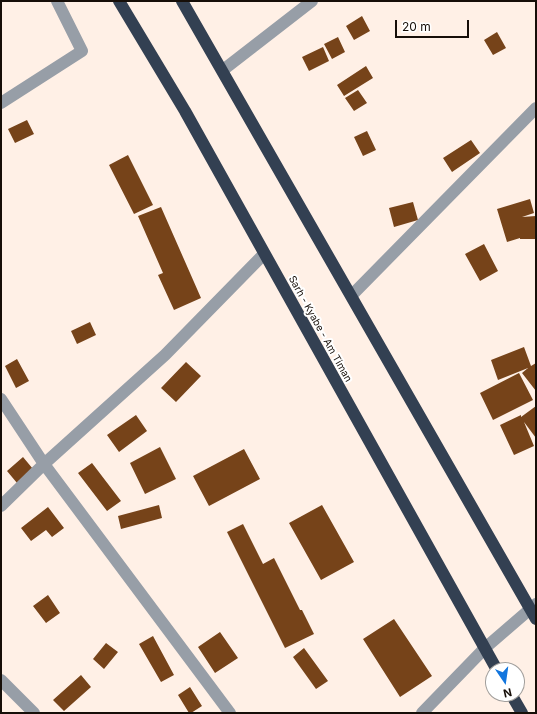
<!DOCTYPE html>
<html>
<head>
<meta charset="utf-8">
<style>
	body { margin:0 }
	#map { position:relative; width:537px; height:714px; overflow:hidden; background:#fff0e6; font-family:Inter,sans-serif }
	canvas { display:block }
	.frame { position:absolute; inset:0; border:2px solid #160e08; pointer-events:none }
	.north { position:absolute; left:485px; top:662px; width:40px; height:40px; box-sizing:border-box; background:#fff; border:1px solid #a29f9c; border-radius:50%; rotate:167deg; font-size:11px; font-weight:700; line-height:16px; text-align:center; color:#160e08 }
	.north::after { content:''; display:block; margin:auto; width:14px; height:18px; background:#1376de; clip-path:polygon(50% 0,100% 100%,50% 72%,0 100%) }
	.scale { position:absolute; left:395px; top:20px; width:74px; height:18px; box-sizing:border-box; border:2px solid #160e08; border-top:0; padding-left:5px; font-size:12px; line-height:14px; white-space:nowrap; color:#160e08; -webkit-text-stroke:3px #fff; paint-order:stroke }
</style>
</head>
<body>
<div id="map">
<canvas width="537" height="714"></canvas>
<div class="frame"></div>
<div class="north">N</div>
<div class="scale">20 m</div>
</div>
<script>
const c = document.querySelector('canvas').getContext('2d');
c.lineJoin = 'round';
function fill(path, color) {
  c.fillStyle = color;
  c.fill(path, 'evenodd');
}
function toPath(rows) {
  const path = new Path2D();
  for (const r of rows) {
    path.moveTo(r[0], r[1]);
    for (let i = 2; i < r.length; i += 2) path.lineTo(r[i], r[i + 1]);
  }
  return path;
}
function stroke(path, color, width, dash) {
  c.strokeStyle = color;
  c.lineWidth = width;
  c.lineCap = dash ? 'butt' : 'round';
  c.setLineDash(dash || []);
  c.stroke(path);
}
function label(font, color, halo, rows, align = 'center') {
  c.font = font + ' Inter,sans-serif';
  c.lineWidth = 4;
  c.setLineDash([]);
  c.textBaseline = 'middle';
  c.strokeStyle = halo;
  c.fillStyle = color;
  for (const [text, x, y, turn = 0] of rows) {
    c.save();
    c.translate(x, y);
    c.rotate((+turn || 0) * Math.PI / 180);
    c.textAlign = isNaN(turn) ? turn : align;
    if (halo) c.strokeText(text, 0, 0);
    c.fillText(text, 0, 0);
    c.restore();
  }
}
fill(toPath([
	[362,16,370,31,354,40,346,26],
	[497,32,506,48,493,55,484,40],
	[338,37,345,52,332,59,324,44],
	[323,47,329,61,309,71,302,57],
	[366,66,373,78,344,96,337,85],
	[358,90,367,103,354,111,345,98],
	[27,120,34,134,15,143,8,129],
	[367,131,376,150,363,156,354,137],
	[471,140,480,153,452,172,443,158],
	[128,155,153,205,134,214,109,165],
	[530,199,534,213,522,217,536,216,536,239,520,239,520,238,507,242,497,209],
	[413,202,418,220,394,227,389,208],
	[161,207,201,298,174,310,158,275,163,273,138,216],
	[484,244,498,271,480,281,465,254],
	[90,322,96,335,77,344,71,331],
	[524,347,531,366,536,363,536,391,522,373,528,368,498,380,491,360],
	[17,359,29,381,16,388,5,366],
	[186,362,201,376,176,402,161,388],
	[519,373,533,400,493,420,480,393],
	[536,406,536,438,524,422,534,446,514,455,500,425,521,415,521,417],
	[136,415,147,431,119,452,107,435],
	[160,447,176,479,145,494,130,463],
	[244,449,260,479,209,506,193,476],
	[23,457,33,469,17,483,7,471],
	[92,463,121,501,107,511,78,473],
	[159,505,162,518,121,529,118,516],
	[322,505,354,562,321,580,289,523],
	[48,507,64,528,52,537,46,530,31,541,21,528],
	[243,524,263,564,274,558,300,610,302,610,314,634,285,648,227,532],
	[48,595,60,613,46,623,33,606],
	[394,619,432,676,400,697,363,639],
	[220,632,238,658,215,673,198,647],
	[153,636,174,675,161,682,139,644],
	[106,643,118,652,104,669,93,659],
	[304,648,328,681,316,689,293,657],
	[81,675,91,687,64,711,53,700],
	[190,687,202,706,191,713,189,713,178,695]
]), '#764319');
stroke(toPath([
	[223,70,312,1],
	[1,103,82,51,57,1],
	[352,295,536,108],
	[1,399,44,464,230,713],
	[1,506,44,464,165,355,264,254],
	[1,680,34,713],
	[422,713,485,648,536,604]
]), '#979ea7', 12);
stroke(toPath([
	[119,1,185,111,497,670],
	[182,1,536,619],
	[511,694,522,713]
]), '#334052', 12);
label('10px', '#160e08', '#fff', [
	["Sarh - Kyabe - Am Timan",320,329,61]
]);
</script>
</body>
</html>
